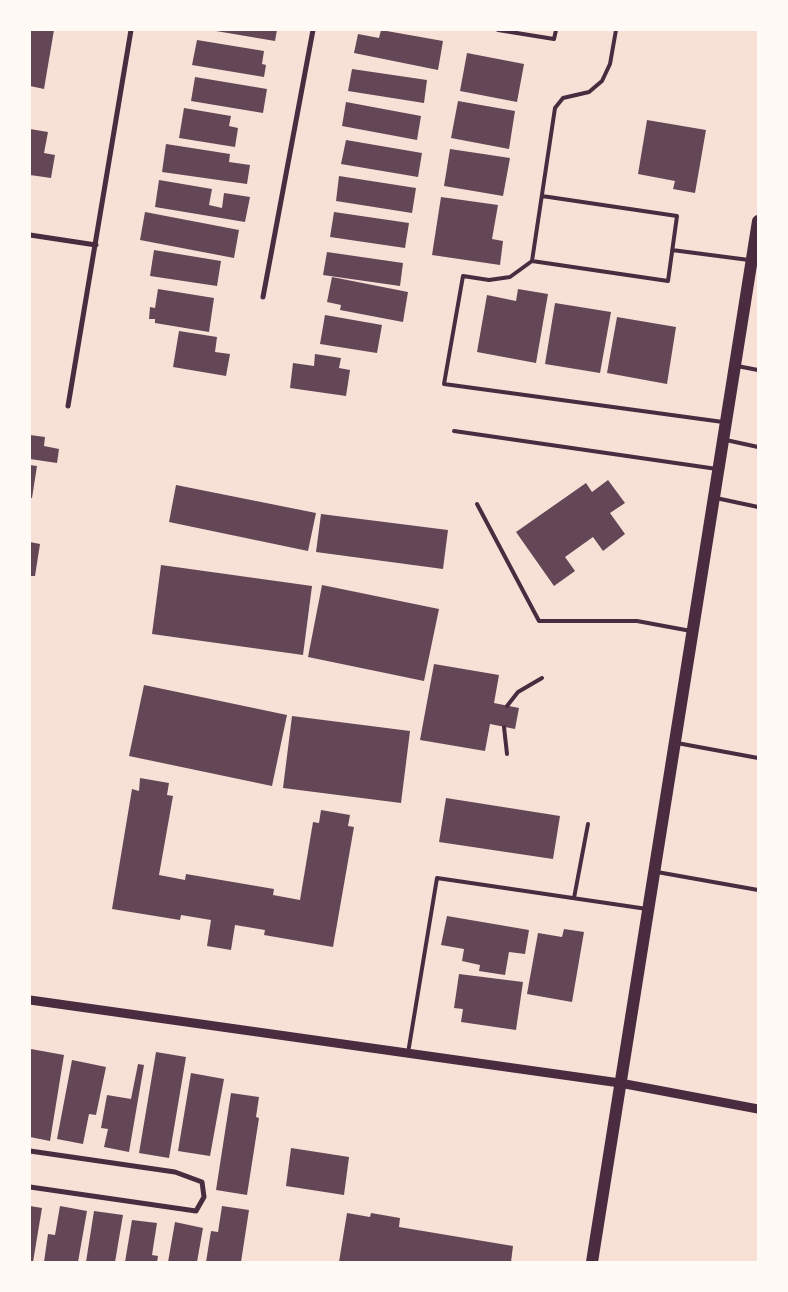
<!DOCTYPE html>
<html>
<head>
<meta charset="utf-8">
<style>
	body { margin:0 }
	#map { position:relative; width:788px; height:1292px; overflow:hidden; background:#f7e1d7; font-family:"Fira Sans",sans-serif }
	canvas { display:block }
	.frame { position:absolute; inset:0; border:31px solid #fffaf5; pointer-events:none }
</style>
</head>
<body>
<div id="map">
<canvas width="788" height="1292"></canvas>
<div class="frame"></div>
</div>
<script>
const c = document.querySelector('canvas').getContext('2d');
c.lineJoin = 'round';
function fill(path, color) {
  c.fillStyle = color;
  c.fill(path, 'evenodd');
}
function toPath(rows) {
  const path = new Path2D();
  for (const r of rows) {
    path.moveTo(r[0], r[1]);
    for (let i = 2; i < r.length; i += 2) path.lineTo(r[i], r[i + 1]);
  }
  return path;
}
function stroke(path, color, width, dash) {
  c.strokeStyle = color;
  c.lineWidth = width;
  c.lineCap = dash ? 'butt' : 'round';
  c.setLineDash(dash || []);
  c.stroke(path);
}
fill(toPath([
	[30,30,54,30,44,89,30,86],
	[210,30,277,30,275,41],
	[381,30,443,41,438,70,354,53,358,34,379,38],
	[197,40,264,51,262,64,266,65,264,77,192,65],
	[467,53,524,64,517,102,460,91],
	[352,69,427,80,424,103,348,91],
	[195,77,267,89,263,113,191,101],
	[458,101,515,111,509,149,451,138],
	[346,102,421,116,417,140,342,126],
	[184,108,231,116,229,126,238,128,235,147,179,138],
	[647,120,706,130,695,193,673,189,675,181,638,174],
	[30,129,48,132,44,153,55,155,51,178,30,175],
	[346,140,422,153,418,177,341,164],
	[166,144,230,154,229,162,250,165,247,184,162,172],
	[450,149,510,158,503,196,444,186],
	[339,176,416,188,412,213,336,201],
	[159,180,212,189,209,205,222,208,224,193,250,197,245,222,155,207],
	[441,197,498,205,492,239,503,241,500,265,432,255],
	[145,212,239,230,234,258,140,240],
	[334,212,409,223,405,248,330,237],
	[154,250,221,261,217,286,150,276],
	[327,252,403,263,400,286,323,275],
	[332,277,408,292,403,322,340,310,341,305,327,302],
	[158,289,214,298,209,332,155,323,155,319,149,319,150,307,155,308],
	[518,289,548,294,536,363,477,352,487,295,516,301],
	[555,303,611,312,600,373,545,364],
	[325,315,382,325,377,353,320,344],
	[617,317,676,327,667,384,607,373],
	[179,331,217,337,215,352,230,354,226,376,173,367],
	[315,354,341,358,339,368,350,370,346,396,290,388,293,363,314,366],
	[30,435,45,437,44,446,59,449,57,463,30,459],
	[30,465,37,466,32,498,30,498],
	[608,480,625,503,610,513,625,534,603,551,593,537,565,557,575,571,554,586,516,532,586,483,592,492],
	[176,485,316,513,308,551,169,522],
	[321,514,448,530,443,569,316,552],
	[30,542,40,544,35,576,30,576],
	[161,565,312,586,303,655,152,634],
	[322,585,439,609,424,681,308,657],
	[434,664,499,675,494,703,519,708,515,729,490,724,485,751,420,740],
	[144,685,287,715,272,786,129,756],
	[292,716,410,731,401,803,283,788],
	[140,778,169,783,167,795,173,796,159,875,185,880,186,874,274,889,273,895,300,900,313,822,319,823,321,810,350,815,348,826,354,827,333,947,264,935,265,930,235,925,231,950,207,946,211,920,181,915,180,920,112,909,132,789,139,791],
	[446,798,560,816,553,859,439,842],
	[447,916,529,930,525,954,509,952,505,975,479,971,480,965,462,961,464,949,441,945],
	[564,929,584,932,572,1002,527,994,538,933,562,937],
	[459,974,523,982,516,1030,461,1022,463,1009,454,1008],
	[31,1049,64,1055,50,1141,30,1137],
	[156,1052,186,1057,169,1158,139,1153],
	[72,1060,106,1067,96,1115,89,1114,83,1144,57,1139],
	[138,1064,144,1065,129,1152,104,1147,108,1129,101,1128,107,1095,131,1099],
	[191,1073,224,1079,210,1156,178,1151],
	[231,1093,259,1097,256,1117,259,1118,247,1195,216,1190],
	[291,1148,349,1157,344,1195,286,1186],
	[30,1206,42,1208,33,1262,30,1262],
	[60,1206,87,1211,78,1262,44,1262,48,1234,55,1235],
	[222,1206,249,1210,241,1262,206,1262,211,1231,218,1232],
	[94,1211,123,1215,115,1262,86,1262],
	[347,1213,370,1217,371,1213,400,1218,399,1227,513,1246,511,1262,339,1262],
	[132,1220,157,1223,152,1255,158,1256,157,1262,125,1262],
	[175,1222,203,1228,197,1262,168,1262]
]), '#644757');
stroke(toPath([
	[498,30,554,39,556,30],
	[542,196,677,216,668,281,532,261,555,108,563,98,589,92,602,81,610,64,616,30],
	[672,250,749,260],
	[532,261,510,277,489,280,463,276,444,384,723,422],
	[737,366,758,370],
	[454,431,717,469],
	[726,440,758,447],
	[716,498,758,507],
	[477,504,539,621,637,621,691,631],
	[507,706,518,692,542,678],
	[504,727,507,754],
	[677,743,758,758],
	[657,872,758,890],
	[574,898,588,824],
	[408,1053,437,878,647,909]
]), '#4a2c40', 4);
stroke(toPath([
	[30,235,96,245],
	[263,297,313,30],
	[68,406,131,30],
	[30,1151,175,1172,202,1182,204,1197,196,1211,30,1187]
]), '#4a2c40', 5);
stroke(toPath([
	[30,1000,620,1083,758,1109]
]), '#4a2c40', 9);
stroke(toPath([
	[592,1262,758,221]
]), '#4a2c40', 12);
</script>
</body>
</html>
